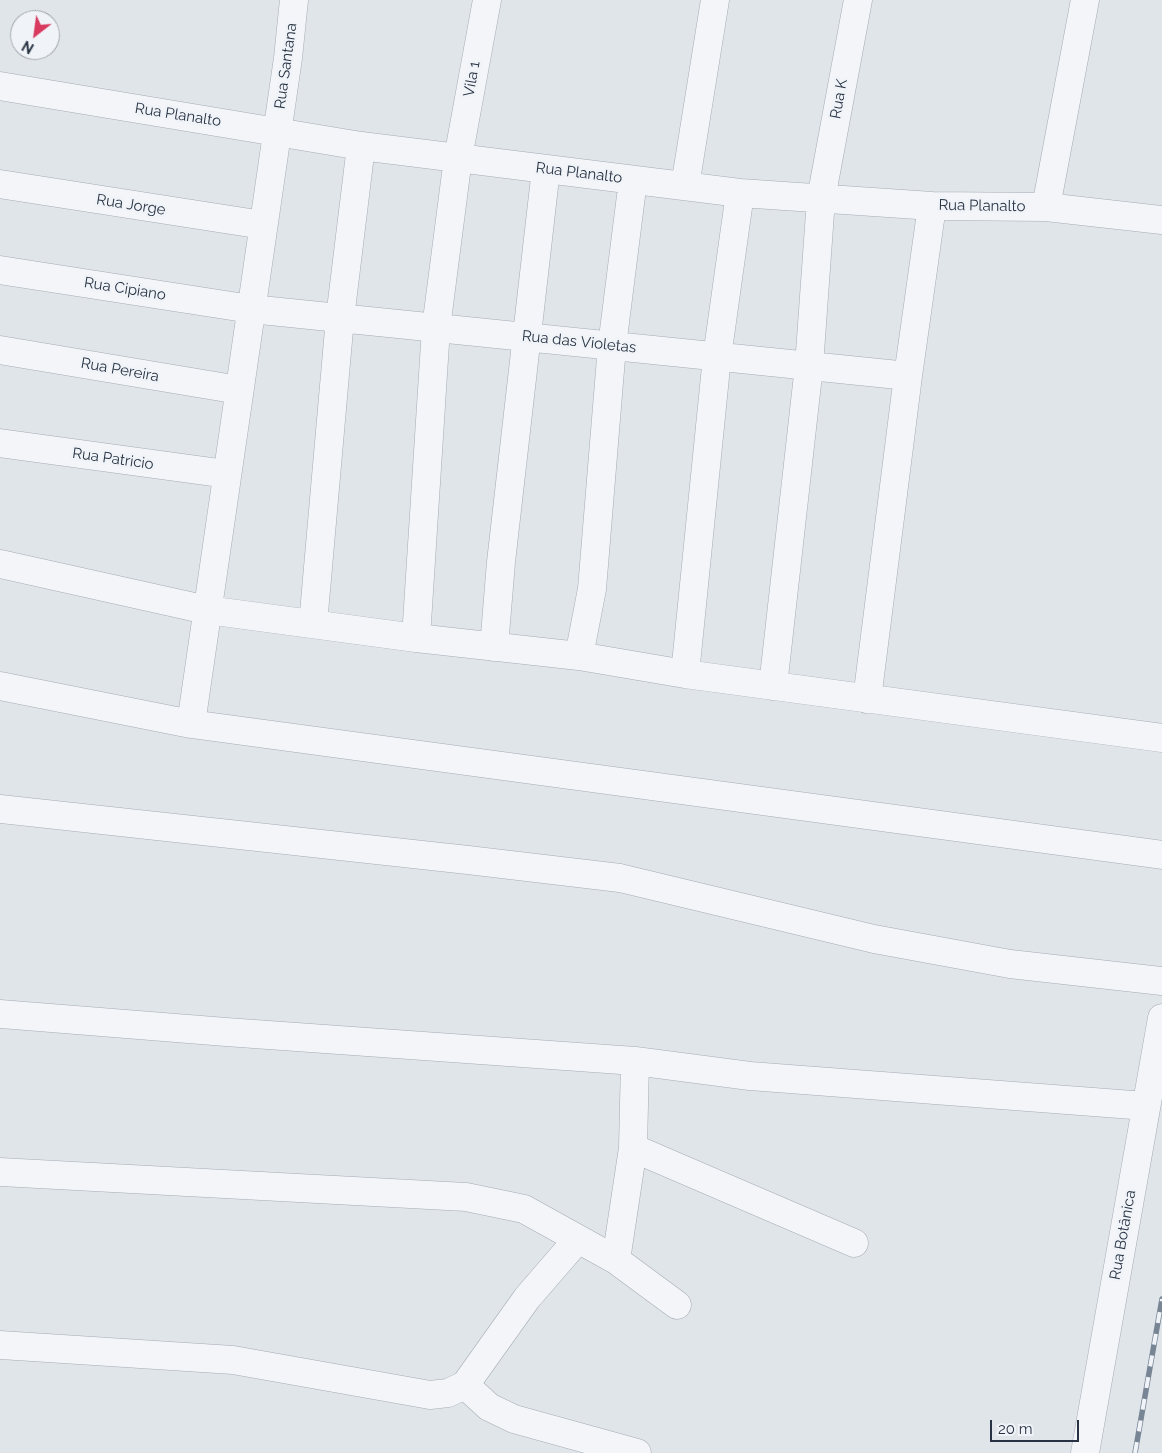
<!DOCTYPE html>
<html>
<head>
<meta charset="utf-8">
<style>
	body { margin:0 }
	#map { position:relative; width:1162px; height:1453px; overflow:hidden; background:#e0e5ea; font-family:Raleway,sans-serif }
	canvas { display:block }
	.north { position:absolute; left:10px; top:10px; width:50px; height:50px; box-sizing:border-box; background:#f0f3f7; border:1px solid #a0a6af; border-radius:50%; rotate:210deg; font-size:14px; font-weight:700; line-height:20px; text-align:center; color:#273343 }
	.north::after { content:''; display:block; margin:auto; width:18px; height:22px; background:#d93b60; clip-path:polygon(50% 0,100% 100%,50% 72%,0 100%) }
	.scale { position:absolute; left:990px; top:1420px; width:89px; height:22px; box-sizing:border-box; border:2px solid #273343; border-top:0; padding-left:6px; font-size:15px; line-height:18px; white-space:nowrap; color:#273343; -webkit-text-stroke:4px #f0f3f7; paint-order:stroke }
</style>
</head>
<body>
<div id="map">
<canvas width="1162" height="1453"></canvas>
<div class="north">N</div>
<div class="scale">20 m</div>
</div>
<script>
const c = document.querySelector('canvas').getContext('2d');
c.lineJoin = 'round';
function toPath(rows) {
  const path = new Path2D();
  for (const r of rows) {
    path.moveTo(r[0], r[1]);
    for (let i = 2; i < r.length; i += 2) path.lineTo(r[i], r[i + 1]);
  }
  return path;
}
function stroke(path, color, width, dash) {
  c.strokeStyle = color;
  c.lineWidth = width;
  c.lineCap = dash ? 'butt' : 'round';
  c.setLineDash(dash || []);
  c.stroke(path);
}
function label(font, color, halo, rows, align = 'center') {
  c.font = font + ' Raleway,sans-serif';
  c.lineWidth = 5;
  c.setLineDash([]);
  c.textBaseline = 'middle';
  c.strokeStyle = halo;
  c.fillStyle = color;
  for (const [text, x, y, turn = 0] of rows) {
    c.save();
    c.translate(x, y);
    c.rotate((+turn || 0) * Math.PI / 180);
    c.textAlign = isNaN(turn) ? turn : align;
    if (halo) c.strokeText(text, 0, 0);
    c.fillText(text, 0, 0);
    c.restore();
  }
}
const street = toPath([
	[0,86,361,146,740,193,932,206,1046,207,1162,220],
	[0,184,263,225],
	[685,186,715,0],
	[1046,207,1085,0],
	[0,270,251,309,908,376],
	[0,350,239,390],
	[0,443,227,474],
	[0,564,207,610,416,638,579,656,685,674,1162,738],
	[313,624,340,318,361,146],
	[416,638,436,328,458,158,487,0],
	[494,647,501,562,546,169],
	[579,656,592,589,612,346,633,180],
	[685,674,717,357,740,193],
	[0,686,191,724,1162,855],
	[773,686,809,366,821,199,858,0],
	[867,699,908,376,932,206],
	[191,724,288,58,294,0],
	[0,809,468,860,620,878,874,939,1010,964,1162,981],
	[0,1014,226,1032,635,1061,750,1076,1146,1106],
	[633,1148,854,1243],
	[0,1172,466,1197,524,1209,616,1260,677,1305],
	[616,1260,633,1148,635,1061],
	[0,1345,233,1360,430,1395,448,1393,465,1385,527,1298,578,1239],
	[465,1385,489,1407,514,1419,637,1453],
	[1085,1453,1162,1018]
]);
stroke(street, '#a5acb5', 29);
stroke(street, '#f3f5f8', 28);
const rail = toPath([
	[1135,1453,1162,1299]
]);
stroke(rail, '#788595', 5.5);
stroke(rail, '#f0f3f7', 4, [11]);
label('15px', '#273343', '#f0f3f7', [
	["Rua Santana",286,66,-82],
	["Vila 1",472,79,-80],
	["Rua K",839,99,-80],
	["Rua Planalto",178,115,9],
	["Rua Planalto",579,173,7],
	["Rua Jorge",131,205,9],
	["Rua Planalto",982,206,1],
	["Rua Cipiano",125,289,9],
	["Rua das Violetas",579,342,6],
	["Rua Pereira",120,370,10],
	["Rua Patricio",113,459,8],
	["Rua Botânica",1123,1235,-80]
]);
</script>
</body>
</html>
